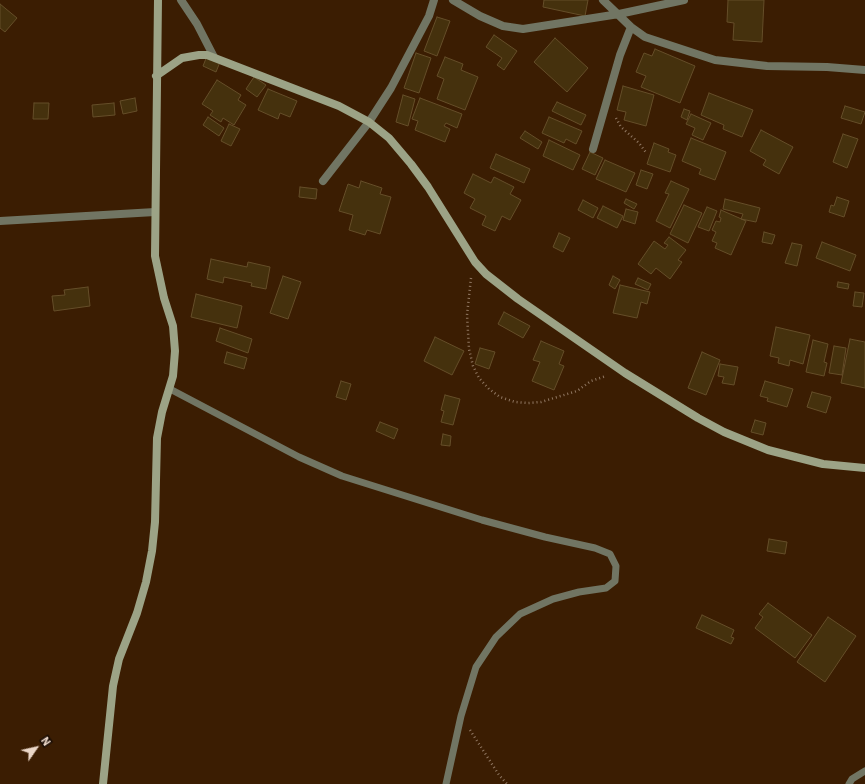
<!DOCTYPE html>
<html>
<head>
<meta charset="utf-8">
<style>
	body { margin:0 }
	#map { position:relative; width:865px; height:784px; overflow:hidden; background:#3b1d02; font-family:"IBM Plex Sans",sans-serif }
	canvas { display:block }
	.north { position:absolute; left:16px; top:728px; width:40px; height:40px; -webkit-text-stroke:3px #180b03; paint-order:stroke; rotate:56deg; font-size:11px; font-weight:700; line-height:16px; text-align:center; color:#ead6c7 }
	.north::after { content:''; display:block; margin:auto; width:14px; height:18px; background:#ead6c7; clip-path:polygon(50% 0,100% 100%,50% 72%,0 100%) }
</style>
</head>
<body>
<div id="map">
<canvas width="865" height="784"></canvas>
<div class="north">N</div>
</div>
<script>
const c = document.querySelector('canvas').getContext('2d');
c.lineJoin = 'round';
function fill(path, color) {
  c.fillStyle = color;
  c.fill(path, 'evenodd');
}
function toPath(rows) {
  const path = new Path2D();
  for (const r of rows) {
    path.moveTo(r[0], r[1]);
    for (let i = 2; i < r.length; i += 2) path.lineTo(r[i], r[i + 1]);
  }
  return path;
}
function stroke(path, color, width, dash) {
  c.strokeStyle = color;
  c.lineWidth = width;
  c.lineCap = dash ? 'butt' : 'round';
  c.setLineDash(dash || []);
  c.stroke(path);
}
const building = toPath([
	[544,0,588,0,585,16,543,7,544,0],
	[728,0,764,0,762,42,733,40,734,23,727,22,728,0],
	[0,4,17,18,5,32,0,28,0,4],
	[437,17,450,21,437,56,424,51,437,17],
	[494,35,517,51,504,70,497,65,502,58,486,47,494,35],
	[555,38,588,68,567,92,534,62,555,38],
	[655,49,695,66,680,103,641,87,646,76,636,72,644,53,652,56,655,49],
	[416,53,431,58,419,93,404,88,416,53],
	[207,56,220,62,216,72,203,66,207,56],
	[445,57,463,64,461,70,478,77,465,110,437,99,444,79,437,76,445,57],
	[254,77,266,85,257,97,246,89,254,77],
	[217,80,241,95,238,100,246,105,234,125,223,118,221,122,210,115,213,111,202,104,217,80],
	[623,86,654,95,646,126,624,120,626,112,617,110,623,86],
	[268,89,297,101,290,117,280,113,278,119,258,110,268,89],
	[709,93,753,110,742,137,723,129,724,125,701,115,709,93],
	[403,95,415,99,408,126,396,122,403,95],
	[135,98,137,111,123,114,120,101,135,98],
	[420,98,462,114,457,128,446,123,444,126,450,129,445,142,415,130,418,121,412,119,420,98],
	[557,102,586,115,581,125,552,111,557,102],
	[34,103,49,103,48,119,33,119,34,103],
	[114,103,115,115,93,117,92,105,114,103],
	[845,106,865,112,861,124,841,118,845,106],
	[684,109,690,111,687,120,681,117,684,109],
	[691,114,711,123,703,140,692,135,695,128,686,124,691,114],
	[208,117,224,128,219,136,203,125,208,117],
	[549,117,582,131,576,144,566,139,564,143,542,133,549,117],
	[229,124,240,129,231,146,221,141,229,124],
	[761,130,793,147,779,174,763,165,766,160,750,151,761,130],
	[525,131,542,142,538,149,520,138,525,131],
	[843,134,858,139,847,168,833,162,843,134],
	[691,138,726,152,715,180,699,174,701,169,682,161,691,138],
	[549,140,580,155,573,170,543,156,549,140],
	[654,143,669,149,668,152,676,155,670,172,647,164,654,143],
	[590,152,603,158,595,175,582,169,590,152],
	[496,154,530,169,524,183,490,168,496,154],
	[605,160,635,173,626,192,596,179,605,160],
	[641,170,653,174,647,189,636,185,641,170],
	[473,174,491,183,494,177,514,187,510,194,521,200,510,220,502,216,495,231,482,225,486,216,470,208,475,199,464,193,473,174],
	[361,181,382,188,380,194,391,197,380,234,367,230,365,235,349,230,353,215,339,211,348,184,359,188,361,181],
	[671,181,689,189,670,228,656,221,669,194,665,193,671,181],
	[300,187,317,189,316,199,299,197,300,187],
	[837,197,849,201,844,217,829,212,831,205,834,206,837,197],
	[626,199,637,204,634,209,624,203,626,199],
	[725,199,760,208,756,222,741,219,743,214,723,209,725,199],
	[583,200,598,208,593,218,578,210,583,200],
	[684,205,702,213,688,243,670,234,684,205],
	[603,206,623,216,617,228,597,218,603,206],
	[707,207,717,211,709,231,698,227,707,207],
	[626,209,638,212,635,224,623,220,626,209],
	[721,210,746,221,731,255,715,248,717,243,712,241,716,232,712,230,716,221,720,222,721,218,719,217,721,210],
	[764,232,775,235,772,244,762,242,764,232],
	[559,233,570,238,563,252,553,247,559,233],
	[669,237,686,250,678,260,682,262,670,279,656,268,651,274,638,264,654,241,665,249,668,245,664,243,669,237],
	[822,242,856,255,850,271,816,258,822,242],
	[792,243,802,245,797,266,785,263,792,243],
	[211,259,247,267,248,262,270,267,266,289,251,286,252,283,224,277,223,283,207,279,211,259],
	[283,276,301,282,288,319,270,313,283,276],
	[613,276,620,280,615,289,609,285,613,276],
	[638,278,651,284,648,290,635,284,638,278],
	[838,282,849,284,848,289,837,287,838,282],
	[620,285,650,292,647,304,641,302,637,318,613,313,620,285],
	[88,287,90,306,54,311,52,296,65,295,64,290,88,287],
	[855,292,864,293,862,307,853,306,855,292],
	[196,294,242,306,237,328,191,317,196,294],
	[504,312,530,326,523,338,498,324,504,312],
	[776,327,810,335,803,364,790,360,789,366,778,363,779,358,770,356,776,327],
	[220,328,252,339,248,353,216,341,220,328],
	[435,337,464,351,452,375,424,361,435,337],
	[850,339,865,342,865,388,841,383,850,339],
	[813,340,828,344,824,362,827,363,824,376,806,372,813,340],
	[541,341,564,351,559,364,564,366,554,390,532,381,540,362,533,360,541,341],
	[834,346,846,348,842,375,829,373,834,346],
	[480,348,495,352,489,369,475,364,480,348],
	[227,352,247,358,244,369,224,363,227,352],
	[702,352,720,360,706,395,688,388,702,352],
	[720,364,738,367,734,385,722,383,724,377,718,376,720,364],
	[341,381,351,384,346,400,336,397,341,381],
	[765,381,793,389,787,407,767,401,768,398,760,396,765,381],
	[812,392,831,397,826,413,807,407,812,392],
	[445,395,460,399,453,425,441,422,444,411,441,410,445,395],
	[755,420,766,423,763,435,751,432,755,420],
	[380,422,398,429,394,439,376,431,380,422],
	[443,434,451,436,450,446,441,445,443,434],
	[769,539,787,542,785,554,767,551,769,539],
	[768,603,812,635,795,658,755,628,763,617,759,614,768,603],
	[702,615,734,630,731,637,734,638,731,644,696,628,702,615],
	[828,617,856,636,825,682,797,662,828,617]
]);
fill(building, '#45310d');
stroke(building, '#654e29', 1);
stroke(toPath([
	[616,118,621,127,639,143,647,154],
	[471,278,467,315,469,349,473,366,479,378,489,389,500,397,515,402,528,403,541,402,577,391,591,381,606,376],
	[470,730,499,775,507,784]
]), '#917863', 2.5, [1, 3]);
stroke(toPath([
	[170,389,299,457,342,476,482,520,545,537,595,548,610,554,616,566,615,581,606,588,579,592,553,599,520,614,496,637,476,667,461,716,446,784],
	[849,784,852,779,865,771]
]), '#717563', 7);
stroke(toPath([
	[181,0,197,24,214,57],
	[453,0,480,16,503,26,523,29,619,14,684,0],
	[603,0,631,27,645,37,715,60,767,66,827,67,865,70],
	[593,149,620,55,631,27],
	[323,181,369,122,391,88,429,16,434,0],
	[0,221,155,212]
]), '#717563', 8);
stroke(toPath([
	[156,76,182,58,199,55,207,55,339,106,369,122,389,138,411,164,428,187,475,262,486,274,518,299,625,373,698,418,724,432,768,450,823,464,865,468],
	[103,784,113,686,119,659,137,613,146,582,152,551,155,522,157,438,162,412,173,376,175,351,173,326,164,298,155,256,158,0]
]), '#9ca386', 8);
</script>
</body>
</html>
